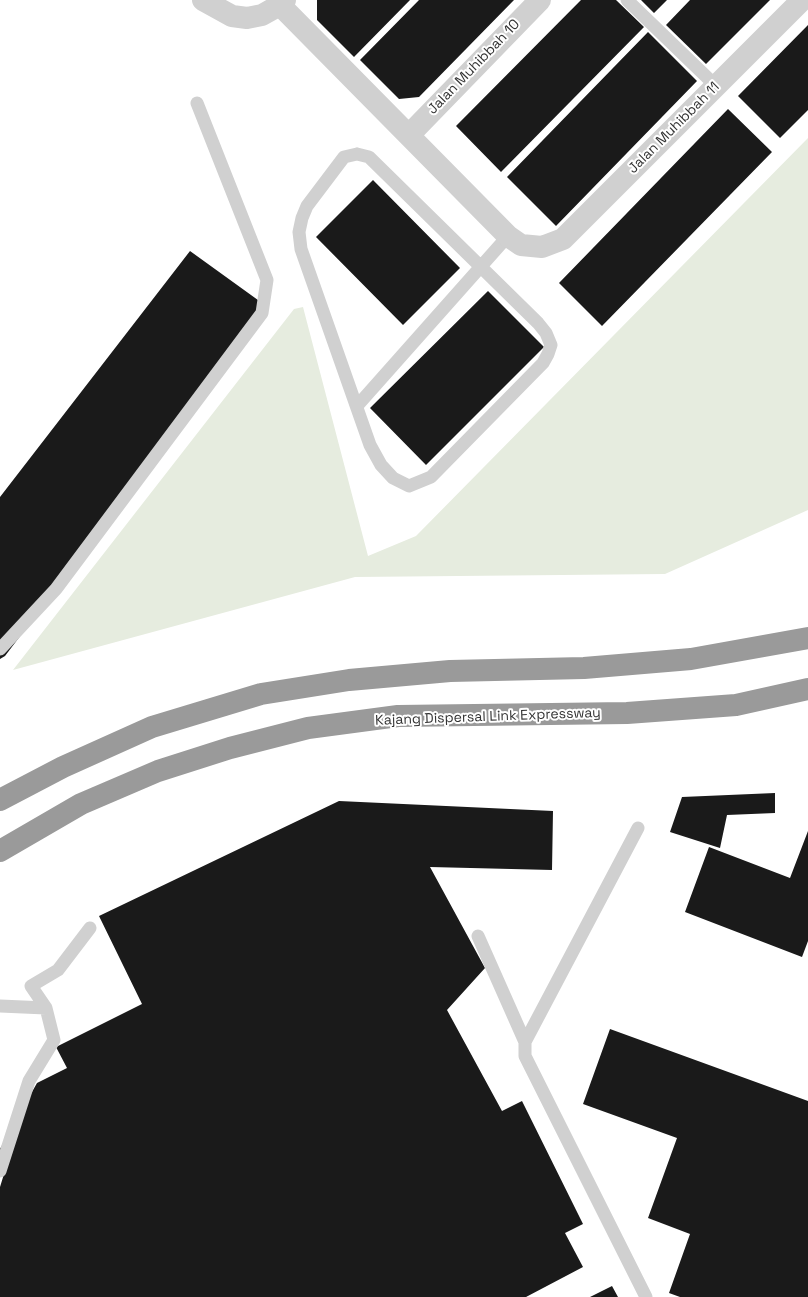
<!DOCTYPE html>
<html>
<head>
<meta charset="utf-8">
<style>
	body { margin:0 }
	canvas { display:block; background:#fff }
</style>
</head>
<body>
<canvas width="808" height="1297"></canvas>
<script>
const c = document.querySelector('canvas').getContext('2d');
c.lineJoin = 'round';
function fill(path, color) {
  c.fillStyle = color;
  c.fill(path, 'evenodd');
}
function toPath(rows) {
  const path = new Path2D();
  for (const r of rows) {
    path.moveTo(r[0], r[1]);
    for (let i = 2; i < r.length; i += 2) path.lineTo(r[i], r[i + 1]);
  }
  return path;
}
function stroke(path, color, width, dash) {
  c.strokeStyle = color;
  c.lineWidth = width;
  c.lineCap = dash ? 'butt' : 'round';
  c.setLineDash(dash || []);
  c.stroke(path);
}
function label(font, color, halo, rows, align = 'center') {
  c.font = font + ' "Space Grotesk",sans-serif';
  c.lineWidth = 4;
  c.setLineDash([]);
  c.textBaseline = 'middle';
  c.strokeStyle = halo;
  c.fillStyle = color;
  for (const [text, x, y, turn = 0] of rows) {
    c.save();
    c.translate(x, y);
    c.rotate((+turn || 0) * Math.PI / 180);
    c.textAlign = isNaN(turn) ? turn : align;
    if (halo) c.strokeText(text, 0, 0);
    c.fillText(text, 0, 0);
    c.restore();
  }
}
fill(toPath([
	[808,138,808,510,665,574,355,577,13,670,294,309,303,307,368,556,416,536]
]), '#e6ecdf');
fill(toPath([
	[317,0,410,0,354,57,317,20],
	[419,0,514,0,419,97,399,99,360,60],
	[581,0,616,0,644,27,501,172,456,126],
	[641,0,667,0,654,13],
	[690,0,770,0,706,64,666,25],
	[808,25,808,110,780,138,738,96],
	[648,32,697,81,556,226,507,177],
	[728,109,772,152,602,326,559,283],
	[373,180,460,268,403,325,316,237],
	[190,251,269,308,5,656,0,659,0,497],
	[488,291,544,347,426,465,370,408],
	[775,793,775,813,727,815,720,848,670,832,682,797],
	[339,801,553,811,552,870,430,867,485,968,447,1010,502,1111,522,1101,583,1224,565,1233,583,1267,526,1297,0,1297,0,1187,4,1174,0,1164,0,1149,37,1083,67,1068,56,1047,142,1004,99,916],
	[808,831,808,941,802,957,685,912,709,847,790,878],
	[610,1029,808,1101,808,1297,680,1297,669,1293,690,1234,648,1218,677,1138,583,1104],
	[612,1286,618,1297,590,1297]
]), '#1a1a1a');
stroke(toPath([
	[627,0,716,86],
	[357,154,369,157,538,323,546,333,551,345,548,354,543,363,431,477,409,486,393,478,381,465,370,445,301,249,299,232,302,218,307,206,344,157,357,154],
	[357,406,508,236],
	[0,649,56,589,262,313,267,280,197,103],
	[478,936,525,1042,525,1056,646,1297],
	[0,1006,46,1008,54,1040,29,1081,0,1171],
	[46,1008,31,986,58,970,90,928],
	[525,1042,638,828]
]), '#d0d0d0', 13);
stroke(toPath([
	[203,0,232,16,247,18,262,15,280,5,285,0],
	[280,5,508,236,521,245,542,247,563,239,802,0],
	[409,135,540,0]
]), '#d0d0d0', 22);
stroke(toPath([
	[0,800,63,767,152,727,261,694,349,680,450,671,584,668,691,659,808,638],
	[0,851,81,804,158,771,230,748,308,728,398,716,627,713,736,705,808,689]
]), '#9a9a9a', 22);
label('14px', '#333', '#fff', [
	["Jalan Muhibbah 10",474,67,-46],
	["Jalan Muhibbah 11",674,128,-45],
	["Kajang Dispersal Link Expressway",488,717,-2]
]);
</script>
</body>
</html>
